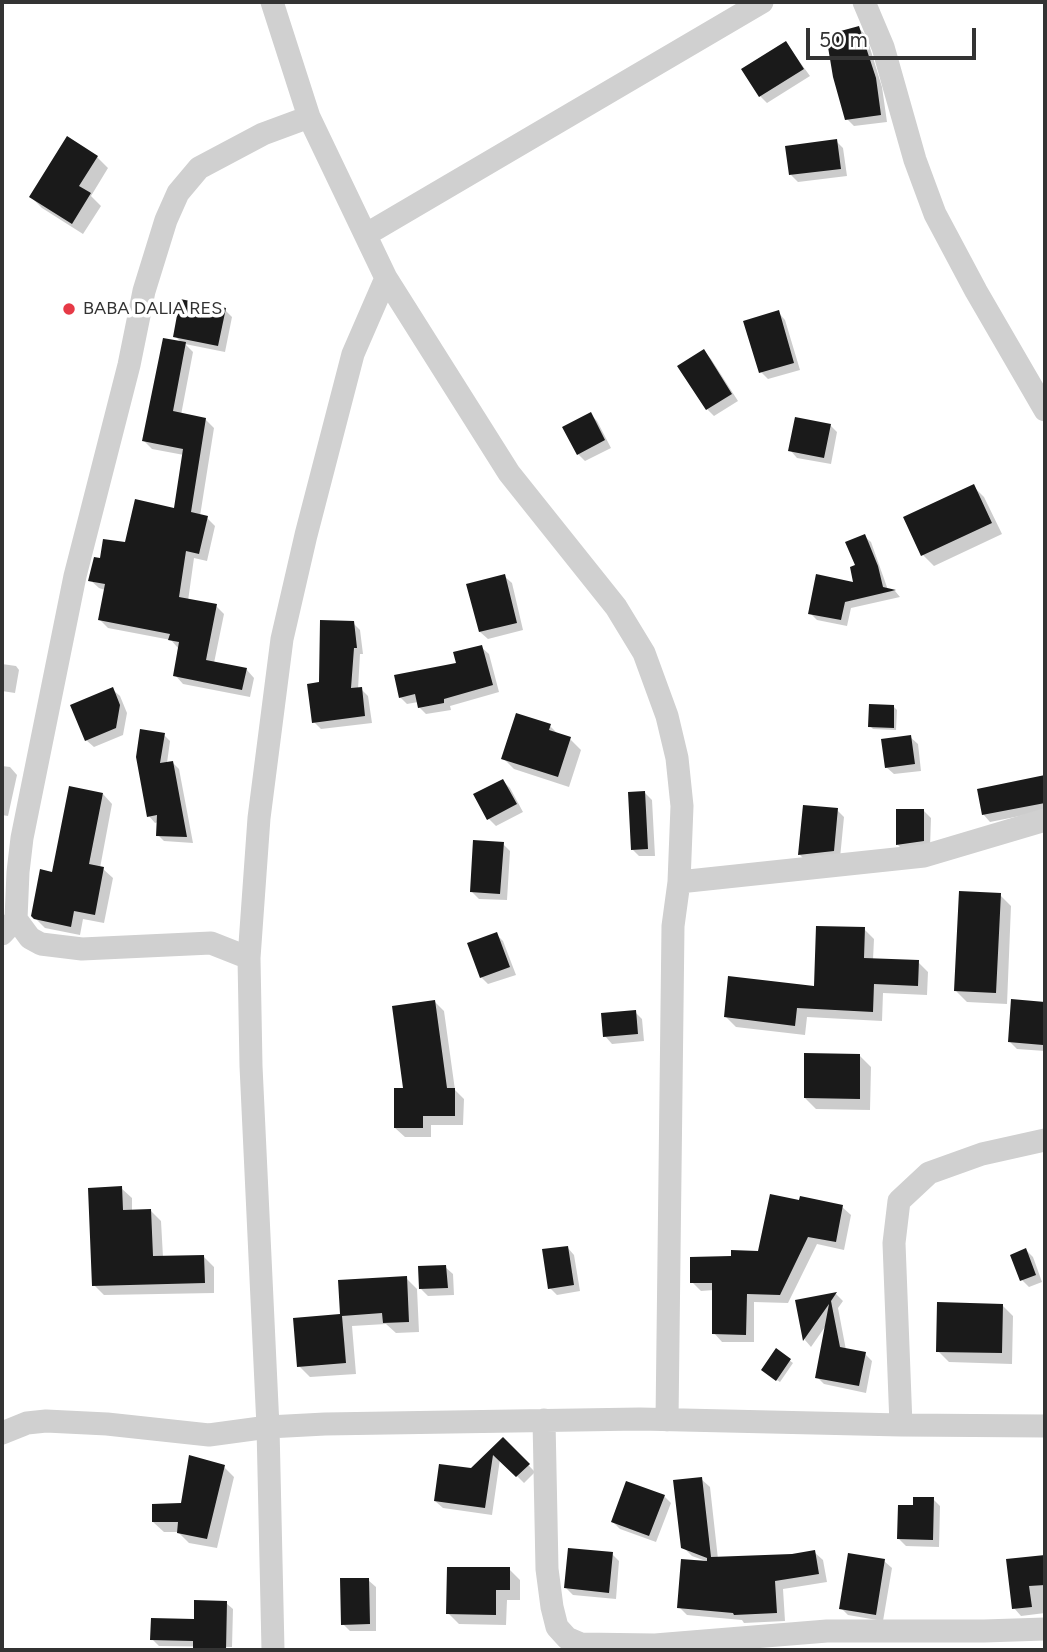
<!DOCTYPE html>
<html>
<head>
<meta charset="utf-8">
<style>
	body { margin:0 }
	#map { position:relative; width:1047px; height:1652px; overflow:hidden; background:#fff; font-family:Figtree,sans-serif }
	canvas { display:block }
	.frame { position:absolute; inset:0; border:4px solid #333; pointer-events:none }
	.scale { position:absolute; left:806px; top:28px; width:170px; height:32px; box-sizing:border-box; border:4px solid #333; border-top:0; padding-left:9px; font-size:21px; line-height:24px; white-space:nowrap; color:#333; -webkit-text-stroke:5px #fff; paint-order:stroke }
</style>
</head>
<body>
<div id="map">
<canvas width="1047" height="1652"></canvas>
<div class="frame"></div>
<div class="scale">50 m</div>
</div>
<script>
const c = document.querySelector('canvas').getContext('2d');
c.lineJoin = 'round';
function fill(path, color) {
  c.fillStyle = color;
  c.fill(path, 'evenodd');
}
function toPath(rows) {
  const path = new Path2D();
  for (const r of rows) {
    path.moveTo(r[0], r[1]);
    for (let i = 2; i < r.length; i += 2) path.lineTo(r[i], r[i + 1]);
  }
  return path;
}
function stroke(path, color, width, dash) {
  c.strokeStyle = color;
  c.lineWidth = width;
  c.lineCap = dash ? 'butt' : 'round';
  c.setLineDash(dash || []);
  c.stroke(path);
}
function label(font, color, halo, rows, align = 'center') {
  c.font = font + ' Figtree,sans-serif';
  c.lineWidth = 7;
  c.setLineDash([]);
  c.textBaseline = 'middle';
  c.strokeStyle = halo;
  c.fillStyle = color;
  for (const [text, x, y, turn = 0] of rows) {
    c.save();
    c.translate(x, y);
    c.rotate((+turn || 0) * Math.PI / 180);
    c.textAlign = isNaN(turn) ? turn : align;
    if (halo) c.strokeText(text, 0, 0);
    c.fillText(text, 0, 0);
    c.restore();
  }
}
fill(toPath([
	[858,28,866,35,882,87,887,122,854,126,847,119],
	[786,43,810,76,767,103,760,96],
	[836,141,843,148,847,176,798,182,791,175],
	[97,157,108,168,91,196,101,206,83,234,42,208,31,197],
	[225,310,232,317,225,352,185,344,193,352,181,415,205,419,214,428,200,516,207,518,215,526,207,561,194,558,188,601,216,606,224,614,214,663,246,669,254,678,250,697,183,684,175,675,178,648,171,640,108,628,100,620,105,590,99,588,90,580,102,561,176,511,184,455,152,449,144,441,182,343,175,336],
	[778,312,785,320,800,370,768,379,761,372],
	[704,351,711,359,738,401,714,416,707,409],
	[590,414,597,421,611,448,585,461,578,454],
	[830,425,837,432,831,464,797,458,790,450],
	[973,486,984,497,1002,534,934,566,923,555],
	[864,536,871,542,888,590,895,591,900,597,851,608,847,626,817,620,810,613,855,584],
	[504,576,512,583,523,630,488,639,480,632],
	[353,623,360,630,363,654,360,654,358,689,361,689,368,696,372,723,321,729,314,722,321,684],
	[481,647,489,654,499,692,450,706,451,710,426,714,419,707,418,702,407,704,400,697,458,665],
	[2,664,16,666,19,670,15,693,2,691],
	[112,689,120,696,127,713,123,735,94,747,86,740],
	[894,707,897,710,896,730,873,729,870,726],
	[550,726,559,735,570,739,581,750,569,787,514,769,503,758],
	[164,735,170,741,167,763,172,762,179,769,193,843,164,841,158,835,158,822,155,823,149,816],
	[910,737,918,744,921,771,894,774,886,767],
	[2,766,10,767,17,775,8,816,2,815],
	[1045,777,1045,811,990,822,983,814,979,790],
	[503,781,510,788,523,812,496,826,489,819],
	[645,793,652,800,655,856,639,856,632,849],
	[103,794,112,804,100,868,103,869,113,878,104,923,83,919,80,935,45,928,35,918,54,874],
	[837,810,844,817,840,858,807,862,800,855],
	[924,811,931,818,930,848,904,851,897,844],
	[503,844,510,851,507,900,479,899,472,892],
	[1000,895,1011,906,1007,1004,967,1002,956,991],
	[864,929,874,939,873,960,918,962,928,972,927,995,883,993,882,1021,807,1017,805,1035,736,1027,726,1017,816,988],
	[496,934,503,941,516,975,488,984,481,977],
	[1013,1001,1045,1004,1045,1051,1017,1049,1010,1042],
	[435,1002,444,1011,455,1090,464,1099,463,1125,431,1125,431,1137,405,1137,395,1128],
	[635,1012,642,1019,644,1041,612,1044,605,1036],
	[860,1056,871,1067,870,1110,816,1109,805,1098],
	[121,1188,132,1198,132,1211,151,1211,161,1221,163,1257,204,1257,214,1267,214,1293,104,1295,94,1285],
	[842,1207,851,1215,844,1250,817,1244,788,1303,754,1302,754,1342,722,1342,714,1333,714,1290,701,1291,692,1282,732,1258,759,1252],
	[567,1247,574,1255,580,1291,557,1295,550,1288],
	[1026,1250,1033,1257,1042,1282,1029,1287,1022,1280],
	[445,1267,453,1274,454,1295,428,1296,421,1289],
	[406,1278,417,1289,419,1332,396,1333,386,1324,352,1326,356,1374,310,1377,299,1366,295,1320,342,1316,340,1281],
	[836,1294,843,1301,838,1308,846,1350,865,1354,872,1361,866,1393,824,1384,817,1377,827,1324,811,1347,805,1340,797,1301],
	[1002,1305,1013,1316,1012,1364,949,1362,938,1351],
	[777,1351,793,1363,780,1382,766,1373],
	[503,1439,535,1472,524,1483,500,1459,492,1515,443,1508,435,1501,472,1470],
	[224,1467,234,1477,217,1548,189,1543,178,1532,164,1532,153,1522,183,1505],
	[701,1479,710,1487,718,1559,792,1555,814,1552,823,1560,827,1582,783,1589,785,1621,744,1623,742,1620,687,1615,679,1607,706,1561,692,1556,683,1547],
	[664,1496,671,1503,656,1542,620,1529,613,1522],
	[933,1499,940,1506,939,1547,906,1546,899,1539],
	[612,1554,619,1561,616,1599,573,1595,566,1588],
	[1045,1556,1045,1613,1021,1616,1014,1608,1008,1561],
	[884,1561,892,1568,883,1621,848,1615,841,1608],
	[509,1569,520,1580,520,1600,507,1600,506,1625,459,1624,448,1613],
	[368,1580,376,1587,376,1631,350,1631,343,1624],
	[226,1603,233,1609,232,1647,159,1646,152,1639,195,1621]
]), '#0003');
fill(toPath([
	[859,26,876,78,881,115,845,120,833,77,826,35],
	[786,41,804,69,759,97,741,69],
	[67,136,98,156,79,186,91,193,72,224,29,197],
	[837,139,841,169,789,175,785,146],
	[180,299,226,308,218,346,173,337],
	[779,310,794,363,759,373,743,321],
	[163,338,186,342,173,411,206,418,191,512,208,516,199,554,186,551,179,597,217,604,206,660,247,668,242,690,173,676,179,642,168,640,170,634,98,620,105,584,88,581,94,557,100,558,103,539,125,542,135,499,174,508,183,449,142,441],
	[704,349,732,394,706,410,677,366],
	[591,412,605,440,577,455,562,427],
	[795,417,831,424,824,458,788,451],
	[974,484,992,523,921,556,903,517],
	[865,534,878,566,883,587,896,590,845,602,841,620,808,614,816,574,853,582,850,567,855,565,845,542],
	[505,574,517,623,479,632,466,584],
	[320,620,354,621,357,648,354,648,351,688,362,687,365,716,312,723,307,684,319,682],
	[482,645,493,685,444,699,444,703,418,708,415,694,399,698,394,675,456,663,453,652],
	[113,687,120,705,116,728,85,741,70,705],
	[869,704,894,705,894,728,868,727],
	[516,713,551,724,549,730,571,737,558,777,501,759],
	[140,729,165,733,160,763,173,761,187,837,156,836,157,815,147,817,136,757],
	[911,735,915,764,885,768,881,739],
	[1045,775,1045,803,982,815,977,789],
	[503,779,517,804,487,820,473,794],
	[69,786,103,793,89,864,104,867,95,915,74,911,71,927,34,919,31,916,40,869,52,872],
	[645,791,648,849,631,850,628,792],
	[803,805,838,808,834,851,798,855],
	[896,809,924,809,924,841,896,845],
	[473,840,504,842,500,894,470,892],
	[959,891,1001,893,996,993,954,991],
	[816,926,865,927,864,958,919,960,918,986,874,984,873,1012,797,1008,795,1026,724,1017,728,976,814,986],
	[497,932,510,967,480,978,467,943],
	[1011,999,1045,1002,1043,1045,1008,1042],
	[435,1000,447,1088,455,1088,455,1116,423,1116,423,1128,394,1128,394,1088,403,1088,392,1006],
	[636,1010,638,1034,603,1037,601,1013],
	[804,1053,860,1054,860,1099,804,1098],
	[122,1186,123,1210,151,1209,153,1256,204,1255,205,1283,92,1286,88,1188],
	[770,1194,799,1200,800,1196,843,1205,836,1242,808,1237,780,1295,747,1294,746,1335,712,1334,712,1283,690,1283,690,1257,731,1256,731,1250,758,1251],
	[568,1246,574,1285,548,1289,542,1249],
	[1026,1248,1036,1275,1020,1281,1010,1255],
	[446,1265,448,1288,419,1289,418,1266],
	[407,1276,409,1322,383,1323,382,1313,342,1316,346,1363,297,1367,293,1318,340,1314,338,1280],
	[837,1292,831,1301,840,1347,866,1352,859,1386,815,1378,829,1304,803,1341,795,1300],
	[937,1302,1003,1304,1002,1353,936,1352],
	[776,1348,791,1359,776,1381,761,1370],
	[503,1437,530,1464,516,1477,493,1455,485,1508,434,1501,439,1464,471,1468],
	[189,1455,225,1465,207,1539,177,1533,178,1522,152,1522,152,1504,181,1503],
	[702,1477,711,1557,792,1554,815,1550,819,1574,775,1581,777,1613,734,1615,733,1613,677,1608,681,1559,707,1561,707,1558,681,1548,673,1480],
	[626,1481,665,1495,649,1536,611,1522],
	[913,1497,934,1497,933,1540,897,1539,898,1505,913,1505],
	[568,1548,613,1552,609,1593,564,1588],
	[848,1553,885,1559,876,1615,839,1609],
	[1045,1555,1045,1585,1029,1586,1032,1607,1012,1609,1006,1559],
	[447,1567,510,1567,510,1590,496,1590,496,1615,446,1614],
	[340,1578,369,1578,370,1624,341,1625],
	[194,1600,227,1601,226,1650,193,1650,193,1641,150,1640,151,1618,194,1619]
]), '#1a1a1a');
stroke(toPath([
	[272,2,309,117,386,278,509,473,616,607,644,653,667,716,677,758,682,806,679,882,673,926,667,1420],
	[864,2,883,47,915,160,935,214,976,291,1045,410],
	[367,234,762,2],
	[679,882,924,856,1045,820],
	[16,919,30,938,41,944,82,949,211,943,249,958],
	[2,934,16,919,18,872,22,838,75,576,129,365,144,291,166,220,178,193,199,168,263,134,309,117],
	[544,1420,547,1569,552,1607,557,1627,567,1638,581,1644,655,1645,827,1631,984,1631,1045,1629],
	[901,1425,894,1243,899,1201,929,1173,982,1154,1045,1140],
	[2,1433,27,1423,46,1421,107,1424,209,1435,268,1427,325,1424,640,1419,901,1425,1045,1426],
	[273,1650,268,1427,251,1066,249,958,259,818,282,639,306,535,353,354,386,278]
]), '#d0d0d0', 23);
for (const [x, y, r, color] of [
	[69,309,7,"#e63946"]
]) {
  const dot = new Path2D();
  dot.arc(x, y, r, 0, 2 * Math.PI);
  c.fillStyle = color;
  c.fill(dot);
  stroke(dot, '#fff', 2.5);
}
label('18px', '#333', '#fff', [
	["BABA DALIA RES",83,309]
], 'left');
</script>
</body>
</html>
